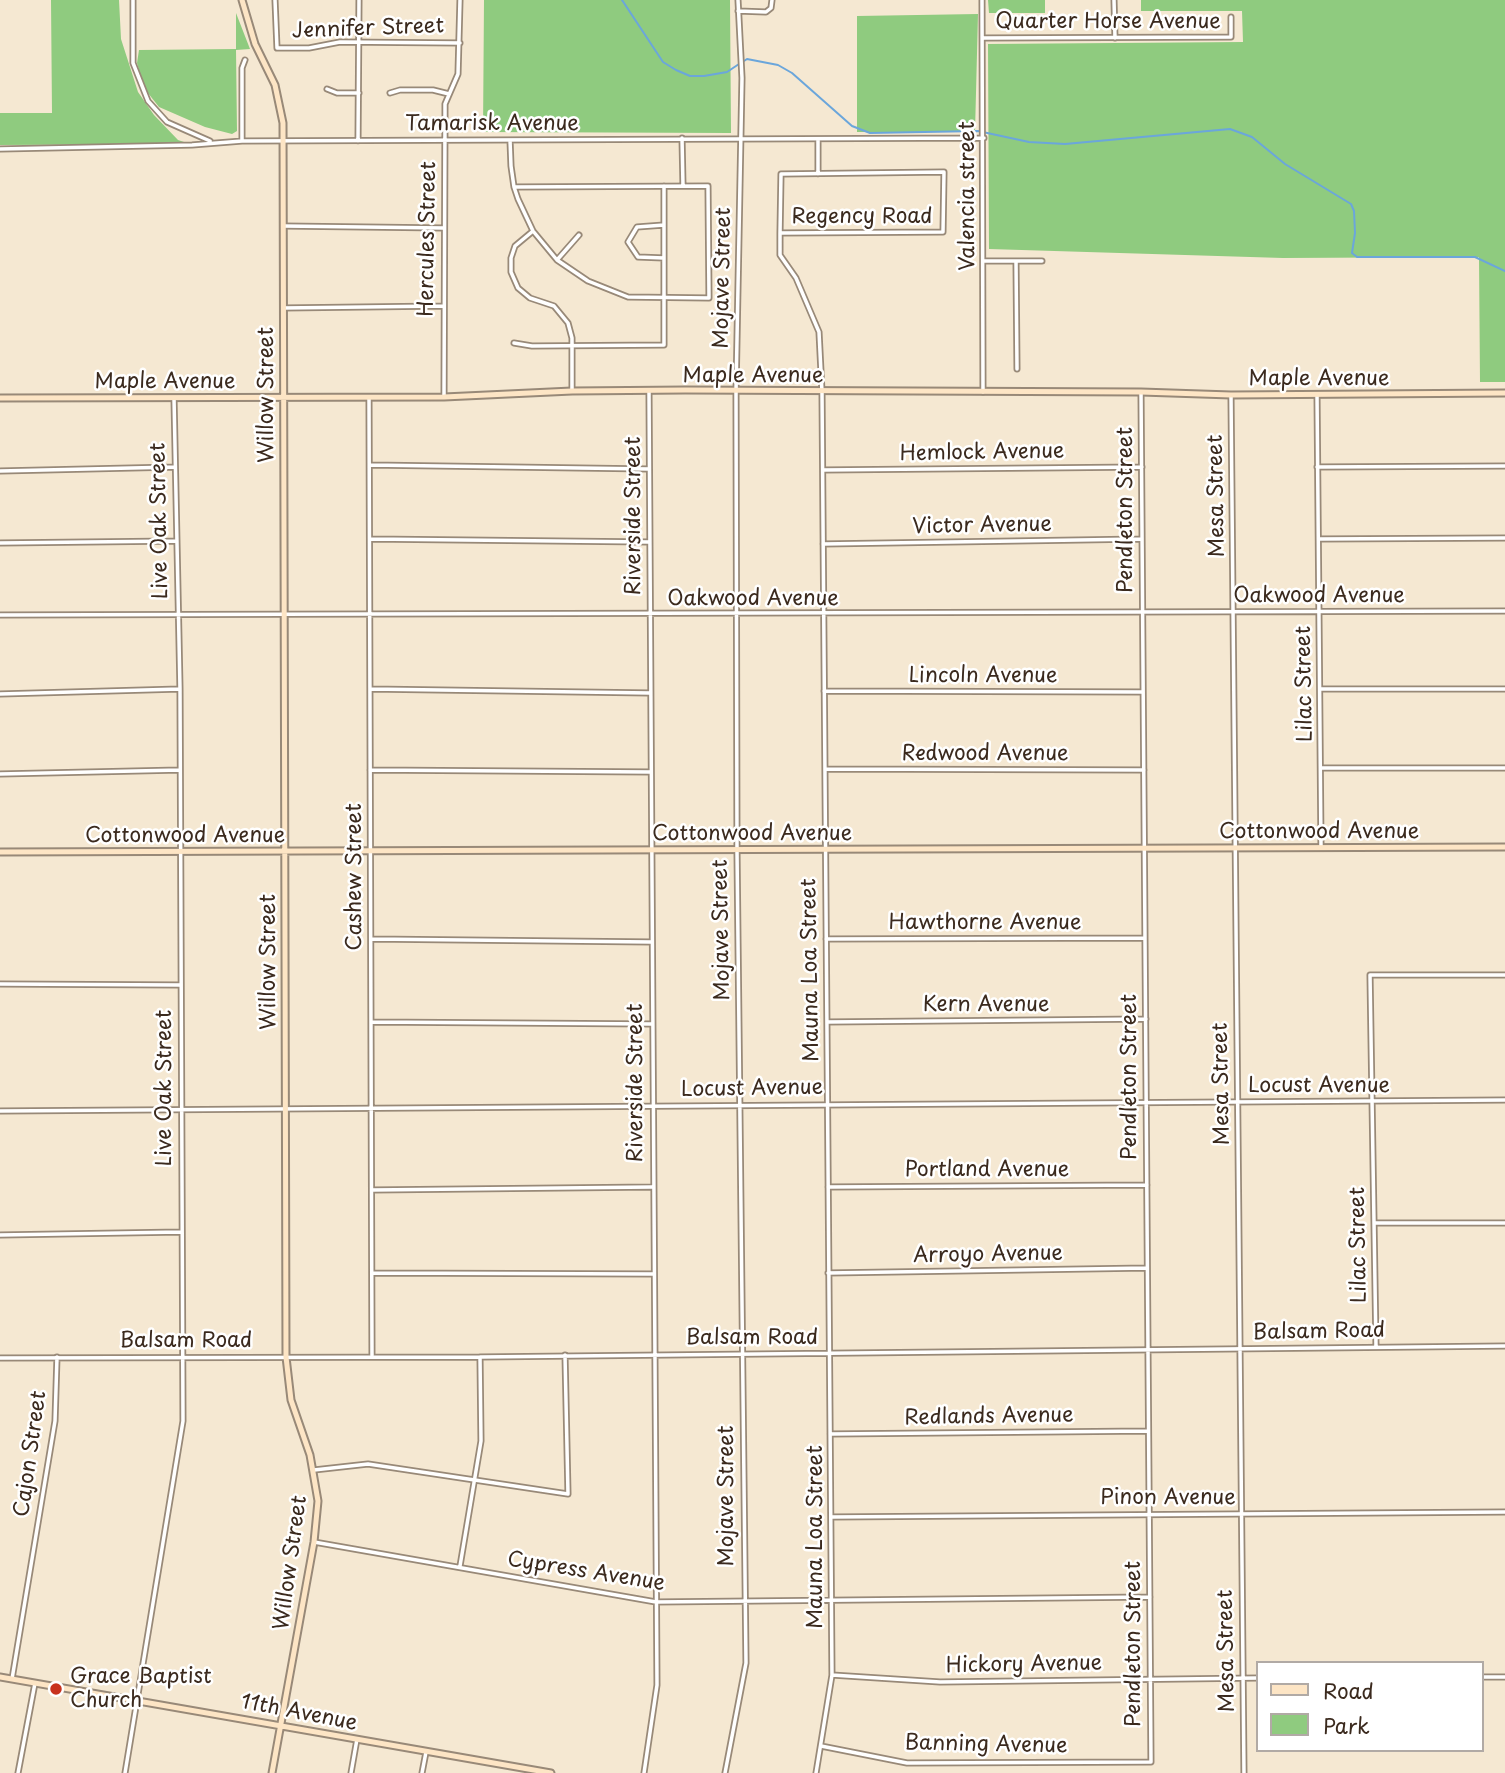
<!DOCTYPE html>
<html>
<head>
<meta charset="utf-8">
<style>
	body { margin:0 }
	#map { position:relative; width:1505px; height:1773px; overflow:hidden; background:#f5e8d2; font-family:"Playpen Sans",sans-serif }
	canvas { display:block }
	.legend { position:absolute; left:1256px; top:1661px; width:228px; height:91px; box-sizing:border-box; background:#fff; border:2px solid #b1aaa5; margin:0; padding:9px 12px; list-style:none; font-size:21px; color:#3b2a1e }
	.legend li { display:flex; align-items:center; gap:14px; height:35px }
	.legend b { width:35px; border:2px solid #b1aaa5 }
</style>
</head>
<body>
<div id="map">
<canvas width="1505" height="1773"></canvas>
<ul class="legend">
<li><b style="height:9px;background:#fde5c5"></b>Road</li>
<li><b style="height:19px;background:#8fcb7f"></b>Park</li>
</ul>
</div>
<script>
const c = document.querySelector('canvas').getContext('2d');
c.lineJoin = 'round';
function fill(path, color) {
  c.fillStyle = color;
  c.fill(path, 'evenodd');
}
function toPath(rows) {
  const path = new Path2D();
  for (const r of rows) {
    path.moveTo(r[0], r[1]);
    for (let i = 2; i < r.length; i += 2) path.lineTo(r[i], r[i + 1]);
  }
  return path;
}
function stroke(path, color, width, dash) {
  c.strokeStyle = color;
  c.lineWidth = width;
  c.lineCap = dash ? 'butt' : 'round';
  c.setLineDash(dash || []);
  c.stroke(path);
}
function label(font, color, halo, rows, align = 'center') {
  c.font = font + ' "Playpen Sans",sans-serif';
  c.lineWidth = 5;
  c.setLineDash([]);
  c.textBaseline = 'middle';
  c.strokeStyle = halo;
  c.fillStyle = color;
  for (const [text, x, y, turn = 0] of rows) {
    c.save();
    c.translate(x, y);
    c.rotate((+turn || 0) * Math.PI / 180);
    c.textAlign = isNaN(turn) ? turn : align;
    if (halo) c.strokeText(text, 0, 0);
    c.fillText(text, 0, 0);
    c.restore();
  }
}
fill(toPath([
	[51,0,119,0,121,39,138,92,154,115,178,140,190,144,0,145,0,113,52,113],
	[484,0,730,0,731,133,483,132],
	[988,0,1045,0,1045,13,989,13],
	[1141,0,1505,0,1505,382,1480,382,1479,257,1283,258,989,249,988,44,1243,42,1242,11,1141,11],
	[236,13,250,49,236,50,237,131,232,134,205,127,159,107,144,88,137,63,139,50,236,49],
	[978,14,975,132,857,132,857,16]
]), '#8fcb7f');
stroke(toPath([
	[622,0,663,62,676,70,690,76,704,76,727,72,739,64],
	[744,61,747,59,778,65,792,73,852,126,870,133,978,131,1029,142,1065,144,1230,129,1252,137,1285,164,1351,204,1354,211,1355,233,1352,253,1357,257,1475,257,1505,271]
]), '#6ba6db', 2);
const street = toPath([
	[133,0,133,63,148,101,167,122,210,141],
	[275,0,277,48,309,48,340,42,460,43],
	[982,0,983,392],
	[1114,0,1115,38],
	[738,11,766,12,771,8,772,0],
	[984,38,1231,37,1231,17],
	[327,89,337,93,359,93],
	[390,93,400,90,433,90,449,94],
	[682,138,683,186],
	[818,139,818,174],
	[510,140,511,166,514,187,518,199,533,231,557,260,588,281,628,297,709,298,708,186,514,187],
	[242,141,242,68,245,60],
	[358,141,359,0],
	[0,149,192,145,242,141,984,138],
	[664,225,637,227,628,242,638,257,664,258],
	[283,226,444,228],
	[533,231,515,246,511,258,511,272,518,288,530,298,554,306,568,323,572,338,572,391],
	[780,233,943,232,944,172,781,174,780,233,780,255,796,278,819,332,822,392,832,1675,816,1773],
	[557,260,579,235],
	[984,261,1042,261],
	[1016,261,1017,369],
	[283,308,443,306],
	[514,343,532,346,664,345,664,186],
	[1317,394,1321,847],
	[1231,396,1244,1773],
	[444,397,445,115,445,104,458,74,460,0],
	[369,398,372,1355],
	[370,465,649,469],
	[1317,467,1505,466],
	[823,470,1142,467],
	[0,471,175,467],
	[370,539,649,542],
	[1319,539,1505,538],
	[0,543,176,541],
	[823,544,1142,539],
	[0,615,1505,611],
	[370,689,650,693],
	[1321,689,1505,689],
	[824,691,1143,692],
	[0,694,180,689],
	[1322,768,1505,768],
	[826,769,1144,770],
	[370,770,651,772],
	[0,774,180,770],
	[371,939,651,942],
	[826,939,1145,938],
	[0,984,180,985],
	[371,1022,652,1024],
	[827,1022,1146,1019],
	[0,1111,1505,1100],
	[828,1187,1147,1185],
	[372,1190,652,1187],
	[1375,1223,1505,1223],
	[0,1235,181,1232],
	[372,1273,653,1274],
	[828,1273,1147,1268],
	[1376,1346,1370,975,1505,975],
	[0,1358,480,1357,1505,1346],
	[830,1434,1148,1431],
	[314,1470,368,1464,568,1494,565,1355],
	[831,1517,1505,1512],
	[314,1542,656,1602,1150,1597],
	[460,1566,481,1441,480,1357],
	[832,1675,940,1682,1258,1678],
	[1482,1677,1505,1677],
	[12,1679,55,1421,57,1357],
	[821,1746,907,1763,1151,1762,1141,392],
	[18,1773,35,1683],
	[125,1773,183,1421,180,689,174,398],
	[351,1773,357,1739],
	[422,1773,426,1752],
	[644,1773,657,1685,649,392],
	[725,1773,746,1663,737,851,736,391,742,78,738,0]
]);
const secondary = toPath([
	[242,0,255,44,275,85,283,123,286,1357,291,1400,310,1455,318,1501,314,1542,272,1773],
	[0,398,444,397,572,391,685,390,1141,392,1231,395,1505,393],
	[0,852,1505,847],
	[0,1677,551,1773]
]);
stroke(street, '#988978', 7);
stroke(secondary, '#988978', 9);
stroke(street, '#fff', 3.5);
stroke(secondary, '#fde5c5', 5);
for (const [x, y, r, color] of [
	[56,1689,7,"#c8321e"]
]) {
  const dot = new Path2D();
  dot.arc(x, y, r, 0, 2 * Math.PI);
  c.fillStyle = color;
  c.fill(dot);
  stroke(dot, '#fff', 2.5);
}
label('21px', '#3b2a1e', '#fff', [
	["Quarter Horse Avenue",1108,22],
	["Jennifer Street",368,29,-2],
	["Tamarisk Avenue",492,124],
	["Valencia street",968,196,-90],
	["Regency Road",862,217],
	["Hercules Street",428,239,-89],
	["Mojave Street",723,278,-89],
	["Maple Avenue",753,376],
	["Maple Avenue",1319,379],
	["Maple Avenue",165,382],
	["Willow Street",267,395,-90],
	["Hemlock Avenue",982,453,-1],
	["Mesa Street",1217,496,-91],
	["Pendleton Street",1126,510,-90],
	["Riverside Street",634,516,-90],
	["Live Oak Street",160,521,-91],
	["Victor Avenue",982,526,-1],
	["Oakwood Avenue",1319,596],
	["Oakwood Avenue",753,599],
	["Lincoln Avenue",983,676],
	["Lilac Street",1305,684,-91],
	["Redwood Avenue",985,754],
	["Cottonwood Avenue",1319,832],
	["Cottonwood Avenue",752,834],
	["Cottonwood Avenue",185,836],
	["Cashew Street",355,877,-90],
	["Hawthorne Avenue",985,923],
	["Mojave Street",722,930,-91],
	["Willow Street",269,962,-90],
	["Mauna Loa Street",811,970,-91],
	["Kern Avenue",986,1005],
	["Pendleton Street",1130,1077,-90],
	["Riverside Street",636,1083,-90],
	["Mesa Street",1222,1084,-91],
	["Locust Avenue",1319,1086],
	["Live Oak Street",165,1088,-90],
	["Locust Avenue",752,1089,-1],
	["Portland Avenue",987,1170],
	["Lilac Street",1359,1245,-91],
	["Arroyo Avenue",988,1255,-1],
	["Balsam Road",1319,1332,-1],
	["Balsam Road",752,1338],
	["Balsam Road",186,1341],
	["Redlands Avenue",989,1417,-1],
	["Cajon Street",31,1454,-82],
	["Mojave Street",727,1496,-90],
	["Pinon Avenue",1168,1498],
	["Mauna Loa Street",816,1537,-90],
	["Willow Street",291,1563,-82],
	["Cypress Avenue",586,1572,9],
	["Pendleton Street",1134,1644,-90],
	["Mesa Street",1227,1651,-91],
	["Hickory Avenue",1024,1665,-1],
	["11th Avenue",299,1713,11],
	["Banning Avenue",986,1745,1]
]);
label('21px', '#3b2a1e', '#fff', [
	["Grace Baptist",70,1677],
	["Church",70,1701]
], 'left');
</script>
</body>
</html>
